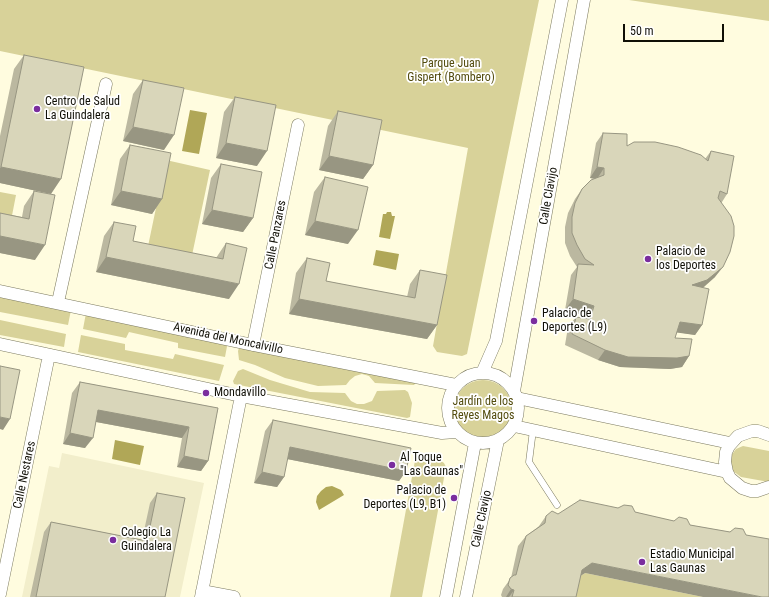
<!DOCTYPE html>
<html>
<head>
<meta charset="utf-8">
<style>
	body { margin:0 }
	#map { position:relative; width:769px; height:597px; overflow:hidden; background:#fffcdf; font-family:"Roboto Condensed",sans-serif }
	canvas { display:block }
	.scale { position:absolute; left:623px; top:24px; width:101px; height:18px; box-sizing:border-box; border:2px solid #100f06; border-top:0; padding-left:5px; font-size:12px; line-height:14px; white-space:nowrap; color:#100f06; -webkit-text-stroke:3px #fff; paint-order:stroke }
</style>
</head>
<body>
<div id="map">
<canvas width="769" height="597"></canvas>
<div class="scale">50 m</div>
</div>
<script>
const c = document.querySelector('canvas').getContext('2d');
c.lineJoin = 'round';
function fill(path, color) {
  c.fillStyle = color;
  c.fill(path, 'evenodd');
}
function toPath(rows) {
  const path = new Path2D();
  for (const r of rows) {
    if (r.length === 3) {
      path.moveTo(r[0] + r[2], r[1]);
      path.arc(r[0], r[1], r[2], 0, 2 * Math.PI);
      continue;
    }
    path.moveTo(r[0], r[1]);
    for (let i = 2; i < r.length; i += 2) path.lineTo(r[i], r[i + 1]);
  }
  return path;
}
function stroke(path, color, width, dash) {
  c.strokeStyle = color;
  c.lineWidth = width;
  c.lineCap = dash ? 'butt' : 'round';
  c.setLineDash(dash || []);
  c.stroke(path);
}
function label(font, color, halo, rows, align = 'center') {
  c.font = font + ' "Roboto Condensed",sans-serif';
  c.lineWidth = 3.5;
  c.setLineDash([]);
  c.textBaseline = 'middle';
  c.strokeStyle = halo;
  c.fillStyle = color;
  for (const [text, x, y, turn = 0] of rows) {
    c.save();
    c.translate(x, y);
    c.rotate((+turn || 0) * Math.PI / 180);
    c.textAlign = isNaN(turn) ? turn : align;
    if (halo) c.strokeText(text, 0, 0);
    c.fillText(text, 0, 0);
    c.restore();
  }
}
fill(toPath([
	[62,453,204,483,180,597,22,597,49,466,59,468]
]), '#f2eecb');
fill(toPath([
	[0,0,539,0,467,354,462,356,437,352,433,346,468,148,0,51],
	[629,0,769,0,769,21],
	[166,160,210,170,191,260,147,251],
	[0,192,16,195,9,231,0,229],
	[0,295,71,310,68,325,0,312],
	[86,313,228,341,225,357,178,348,178,343,129,332,126,338,83,329],
	[0,320,66,334,64,347,0,335],
	[81,335,125,344,125,350,173,359,175,354,224,365,219,381,78,352],
	[240,345,417,381,414,385,375,383,369,376,362,374,355,376,350,380,346,385,318,386,285,378,255,365,239,360,238,351],
	[243,369,270,380,310,392,345,393,351,401,357,404,364,404,372,401,377,391,405,390,408,392,412,403,410,417,407,418,234,384,233,381,238,371],
	[483,409,29],
	[743,446,769,451,769,482,741,477,733,471,731,465,731,456,736,449],
	[416,455,438,459,444,463,446,467,422,597,390,597],
	[585,573,703,597,571,597,574,580]
]), '#d8d299');
fill(toPath([
	[190,110,207,113,199,154,182,151],
	[387,212,391,212,392,216,395,216,390,239,379,237,383,214,386,214],
	[376,250,399,254,396,270,373,265],
	[115,440,144,446,140,465,112,459],
	[332,486,341,490,344,495,319,510,316,502,317,496,321,491,326,487]
]), '#b0a757');
const service = toPath([
	[533,430,529,462,557,505]
]);
const minor = toPath([
	[0,291,253,345,456,385],
	[58,302,106,84],
	[0,344,241,396,442,433,456,432],
	[253,345,298,125],
	[483,408,35],
	[482,373,496,341,562,0],
	[514,391,584,0],
	[517,398,730,443],
	[514,426,727,472],
	[769,435,758,431,752,431,738,436,729,446,726,452,725,462,727,472,730,478,742,488,751,491,757,491,769,487],
	[202,591,234,597],
	[0,594,49,355],
	[201,597,241,396],
	[446,597,475,443],
	[466,597,498,440]
]);
stroke(service, '#7c7a60', 7);
stroke(minor, '#7c7a60', 13);
stroke(service, '#fff', 6);
stroke(minor, '#fff', 12);
fill(toPath([
	[24,55,51,194,0,183,0,136,14,69],
	[143,80,164,150,123,141,133,94],
	[235,97,257,166,216,158,224,112],
	[338,111,373,165,363,179,319,170,328,126],
	[603,133,627,146,705,159,711,151,727,194,722,202,715,277,703,288,702,325,695,335,677,332,675,338,689,356,682,367,670,369,620,367,598,360,565,345,568,327,576,317,586,318,587,316,565,310,571,275,577,267,570,256,565,243,565,227,568,213,575,199,582,189,595,179,590,178,596,143],
	[130,145,162,199,152,214,111,205,120,159],
	[221,164,253,218,243,232,202,224,211,178],
	[325,177,348,244,305,235,314,192],
	[34,191,35,260,0,253,0,213,22,217,24,206],
	[114,222,133,241,216,258,226,243,229,299,96,272,104,236],
	[307,258,326,281,407,297,410,284,420,270,437,325,427,339,289,314,296,273],
	[80,382,218,408,208,461,201,471,177,467,182,438,96,422,85,448,63,444,72,393],
	[273,420,406,471,399,481,287,459,284,477,277,487,254,483,265,431],
	[157,493,165,597,30,597,44,532,51,522,142,540,150,503],
	[635,512,690,525,730,532,743,529,585,573,580,576,576,597,502,597,501,595,503,589,511,578,518,546,526,536,538,527,539,526,546,516,558,514]
]), '#bbb8a0');
fill(toPath([
	[133,127,174,135,164,150,123,141],
	[226,143,267,151,257,166,216,158],
	[329,156,373,165,363,179,319,170],
	[1,167,61,179,51,194,0,183,0,168],
	[597,167,604,168,597,179,590,178],
	[121,191,162,199,152,214,111,205],
	[212,210,253,218,243,232,202,224],
	[315,221,358,230,348,244,305,235],
	[0,236,45,245,35,260,0,253],
	[106,257,239,284,229,299,96,272],
	[723,267,715,277,700,290,692,285],
	[299,299,437,325,427,339,289,314],
	[573,299,594,306,587,316,565,310],
	[680,322,702,325,695,335,673,332],
	[605,350,689,356,682,367,670,369,620,367,598,360],
	[98,410,189,427,182,438,91,421],
	[0,417,10,419,3,430,0,429],
	[70,433,93,438,85,448,63,444],
	[290,447,406,471,399,481,282,458],
	[184,456,208,461,201,471,177,467],
	[262,472,284,477,277,487,254,483],
	[592,563,762,597,703,597,585,573,574,580,582,570],
	[511,589,514,590,509,597,506,597]
]), '#989682');
const building = toPath([
	[24,55,84,67,61,179,1,167,24,55],
	[143,80,184,88,174,135,133,127,143,80],
	[235,97,276,105,267,151,226,143,235,97],
	[338,111,382,120,373,165,329,156,338,111],
	[603,133,627,134,627,146,634,142,655,142,678,147,701,155,708,161,711,151,734,156,727,194,720,191,718,198,731,216,734,226,734,236,730,252,723,267,707,280,692,285,709,289,702,325,680,322,675,338,692,339,689,356,677,358,628,357,605,350,572,334,576,317,590,319,594,306,573,299,578,264,594,265,585,259,577,245,572,233,572,217,575,203,582,189,591,180,604,175,604,168,597,167,603,133],
	[130,145,171,153,162,199,121,191,130,145],
	[221,164,262,172,253,218,212,210,221,164],
	[325,177,368,187,358,230,315,221,325,177],
	[34,191,55,195,45,245,0,236,0,213,29,219,34,191],
	[114,222,136,226,133,241,223,259,226,243,247,248,239,284,106,257,114,222],
	[307,258,330,263,326,281,415,298,420,270,447,275,437,325,299,299,307,258],
	[0,366,20,370,10,419,0,417,0,366],
	[80,382,218,408,208,461,184,456,189,427,98,410,93,438,70,433,80,382],
	[273,420,411,448,406,471,290,447,284,477,262,472,273,420],
	[157,493,185,498,165,597,36,597,51,522,147,541,157,493],
	[580,500,618,508,624,505,632,506,635,512,674,521,679,517,687,519,690,525,730,532,735,528,743,529,746,535,769,539,769,597,762,597,592,563,582,570,576,597,512,597,514,590,511,589,508,585,510,578,514,575,516,575,526,536,545,523,546,516,552,511,558,514,580,500]
]);
fill(building, '#d9d6ba');
stroke(building, '#989682', 1);
for (const [x, y, r, color] of [
	[37,109,4,"#7a2d9e"],
	[648,259,4,"#7a2d9e"],
	[534,321,4,"#7a2d9e"],
	[206,393,4,"#7a2d9e"],
	[392,465,4,"#7a2d9e"],
	[454,498,4,"#7a2d9e"],
	[113,540,4,"#7a2d9e"],
	[642,562,4,"#7a2d9e"]
]) {
  const dot = new Path2D();
  dot.arc(x, y, r, 0, 2 * Math.PI);
  c.fillStyle = color;
  c.fill(dot);
  stroke(dot, '#fff', 1.5);
}
label('12px', '#534c0e', '#fff', [
	["Parque Juan",451,64],
	["Gispert (Bombero)",451,78],
	["Jardín de los",483,402],
	["Reyes Magos",483,416]
]);
label('12px', '#100f06', '#fff', [
	["Centro de Salud",45,102],
	["La Guindalera",45,116],
	["Palacio de",656,252],
	["los Deportes",656,266],
	["Palacio de",542,314],
	["Deportes (L9)",542,328],
	["Mondavillo",214,393],
	["Al Toque",400,458],
	["\"Las Gaunas\"",400,472],
	["Palacio de",446,491,"right"],
	["Deportes (L9, B1)",446,505,"right"],
	["Colegio La",121,533],
	["Guindalera",121,547],
	["Estadio Municipal",650,555],
	["Las Gaunas",650,569]
], 'left');
label('12px', '#100f06', '#fff', [
	["Calle Clavijo",549,196,-80],
	["Calle Panzares",276,235,-79],
	["Avenida del Moncalvillo",228,339,12],
	["Calle Nestares",25,475,-78],
	["Calle Clavijo",482,519,-78]
]);
</script>
</body>
</html>
